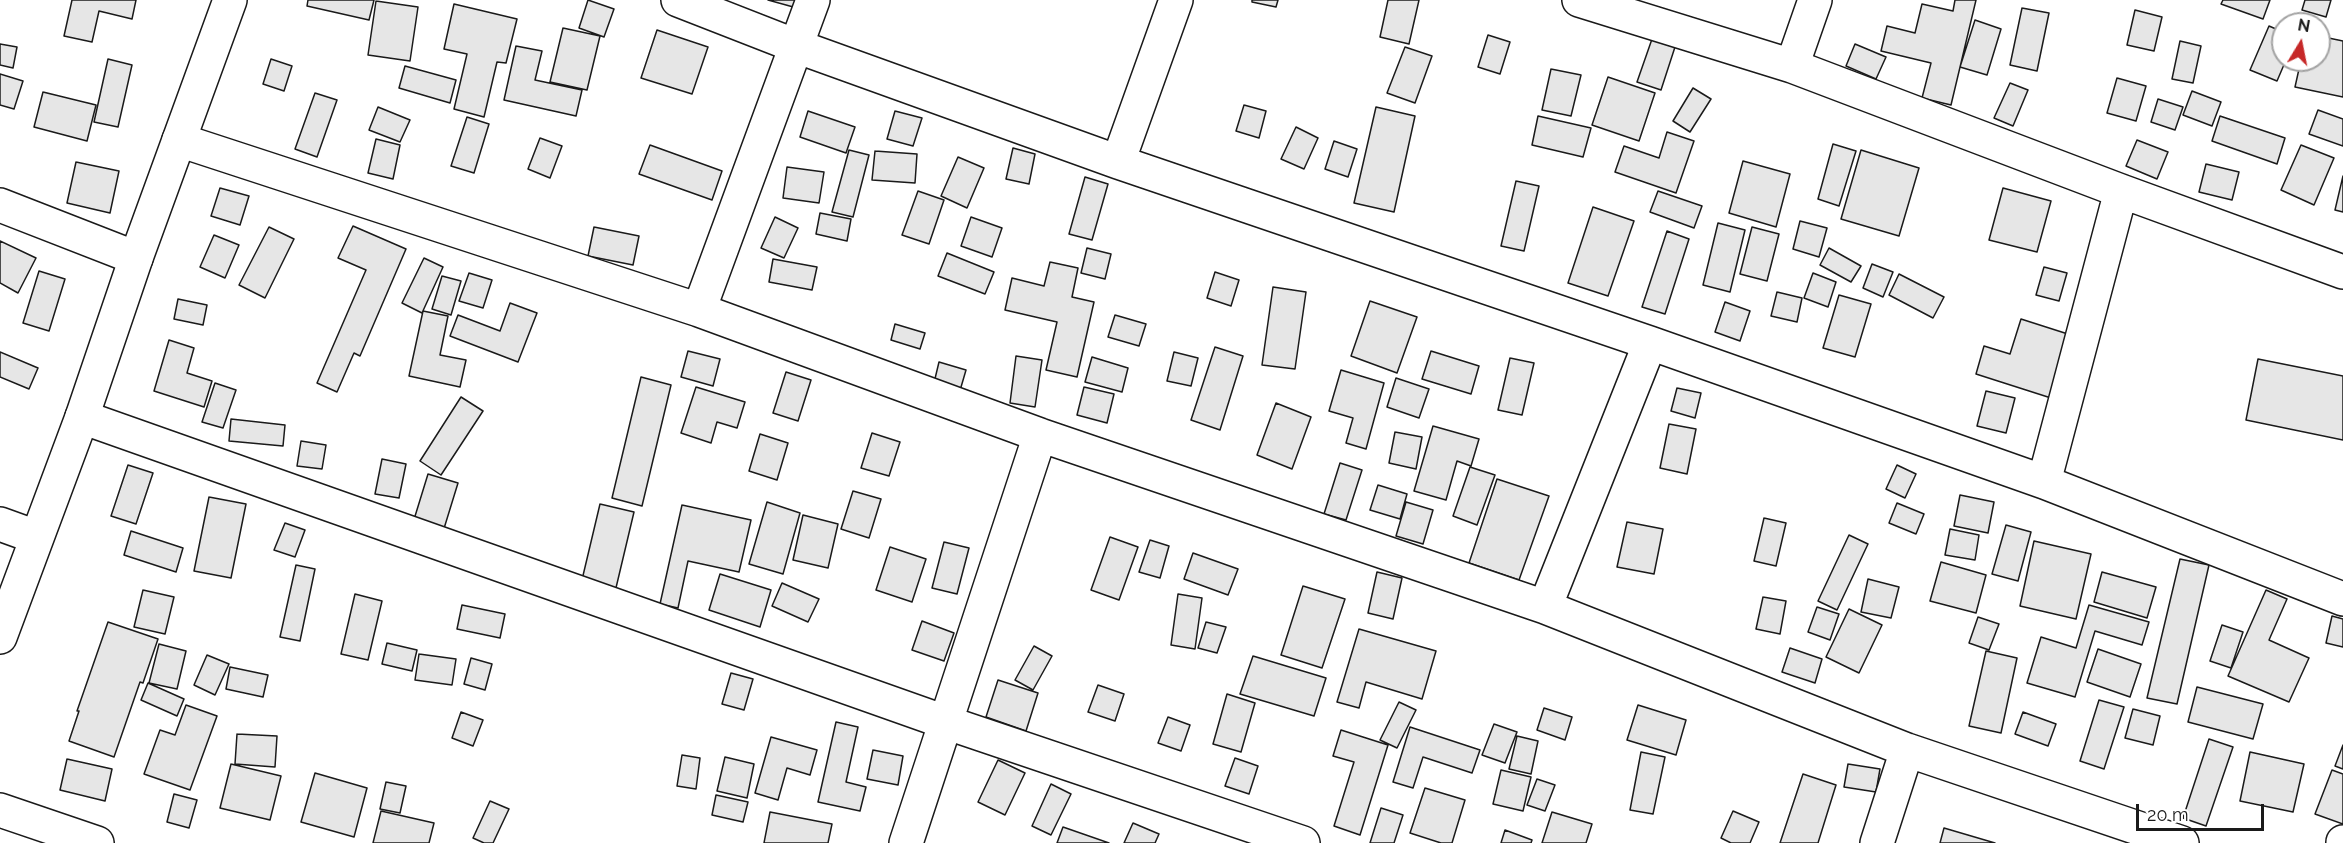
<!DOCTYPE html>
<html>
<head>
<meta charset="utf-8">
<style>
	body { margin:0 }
	#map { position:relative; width:2343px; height:843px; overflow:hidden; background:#fff; font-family:Raleway,sans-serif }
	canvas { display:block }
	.north { position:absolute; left:2271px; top:12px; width:60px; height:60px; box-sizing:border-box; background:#fff; border:2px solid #a3a3a3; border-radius:50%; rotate:10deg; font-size:16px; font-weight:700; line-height:24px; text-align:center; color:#1a1a1a }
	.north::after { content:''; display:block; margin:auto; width:21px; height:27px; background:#c62828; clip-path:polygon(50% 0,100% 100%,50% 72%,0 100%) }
	.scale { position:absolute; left:2136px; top:804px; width:128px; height:27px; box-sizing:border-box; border:3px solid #1a1a1a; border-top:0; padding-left:8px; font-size:18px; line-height:21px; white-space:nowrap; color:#1a1a1a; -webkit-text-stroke:4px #fff; paint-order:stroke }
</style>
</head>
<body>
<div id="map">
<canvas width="2343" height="843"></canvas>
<div class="north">N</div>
<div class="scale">20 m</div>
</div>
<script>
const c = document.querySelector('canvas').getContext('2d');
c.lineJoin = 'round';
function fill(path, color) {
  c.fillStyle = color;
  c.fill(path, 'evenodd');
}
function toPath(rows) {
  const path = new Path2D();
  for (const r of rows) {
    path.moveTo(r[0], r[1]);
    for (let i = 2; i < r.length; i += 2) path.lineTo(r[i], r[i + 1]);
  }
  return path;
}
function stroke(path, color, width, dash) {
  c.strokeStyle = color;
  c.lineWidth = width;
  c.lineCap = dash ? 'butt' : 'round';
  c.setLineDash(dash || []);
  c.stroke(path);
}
const building = toPath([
	[72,0,136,0,132,19,99,11,92,42,64,36,72,0],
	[308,0,374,0,369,20,307,6,308,0],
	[588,0,614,9,604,37,579,28,588,0],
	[768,0,819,0,815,13,768,0],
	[1252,0,1278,0,1276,7,1252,2,1252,0],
	[1388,0,1419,0,1409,44,1380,37,1388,0],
	[1955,0,1976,0,1951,105,1922,98,1931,63,1881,51,1887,26,1915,33,1922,4,1953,11,1955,0],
	[2223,0,2270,0,2263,19,2221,4,2223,0],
	[2305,0,2331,0,2326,17,2302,10,2305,0],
	[376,1,418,7,410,61,368,55,376,1],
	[454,4,517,19,506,63,497,62,484,117,454,109,467,54,444,49,454,4],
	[2022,8,2049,13,2037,71,2010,65,2022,8],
	[2135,10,2162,17,2154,51,2127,45,2135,10],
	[1975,20,2001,29,1987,75,1960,67,1975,20],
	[2269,26,2283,32,2283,60,2286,60,2277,81,2250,70,2269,26],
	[563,28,600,36,587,90,550,82,563,28],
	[657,30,708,47,692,94,641,78,657,30],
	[1488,35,1510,42,1500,74,1478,67,1488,35],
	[2319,36,2343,41,2343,97,2295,87,2301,60,2319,60,2319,36],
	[1652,39,1675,47,1661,90,1637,82,1652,39],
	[2180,41,2201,46,2193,83,2172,79,2180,41],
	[0,44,17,47,13,68,0,65,0,44],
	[1855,44,1886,57,1876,79,1846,66,1855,44],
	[516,46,542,51,535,80,582,90,576,116,504,100,516,46],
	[1405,47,1432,56,1415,103,1387,93,1405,47],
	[108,59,132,65,118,127,94,122,108,59],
	[271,59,292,66,284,91,263,84,271,59],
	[405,66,456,80,450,103,399,88,405,66],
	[1551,69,1581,75,1571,116,1542,110,1551,69],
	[0,74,23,81,14,109,0,105,0,74],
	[1608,77,1655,93,1639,141,1592,125,1608,77],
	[2117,78,2146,86,2136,121,2107,113,2117,78],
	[2010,83,2028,90,2013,126,1994,118,2010,83],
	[1693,88,1711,99,1690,132,1673,121,1693,88],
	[2192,91,2221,102,2212,126,2183,115,2192,91],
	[43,92,96,105,87,141,34,127,43,92],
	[315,93,337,100,317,157,295,149,315,93],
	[2158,99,2183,107,2175,130,2151,122,2158,99],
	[1244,105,1266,111,1259,138,1236,131,1244,105],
	[378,107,410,120,400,142,369,130,378,107],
	[1376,107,1415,116,1394,212,1354,203,1376,107],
	[2318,110,2343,119,2343,146,2309,134,2318,110],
	[808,111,855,127,846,153,800,137,808,111],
	[895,111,922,118,913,146,887,139,895,111],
	[1538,116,1591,128,1583,157,1532,145,1538,116],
	[2220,116,2285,138,2277,164,2212,141,2220,116],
	[467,117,489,124,474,173,451,166,467,117],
	[1296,127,1318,138,1304,169,1281,159,1296,127],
	[1667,132,1694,141,1676,193,1615,172,1624,146,1659,158,1667,132],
	[540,138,562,146,550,178,528,169,540,138],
	[376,139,400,145,393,179,368,173,376,139],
	[2137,140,2168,152,2157,179,2126,166,2137,140],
	[1334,141,1357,149,1348,177,1325,169,1334,141],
	[1833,144,1856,151,1839,206,1818,199,1833,144],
	[650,145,722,171,712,200,639,174,650,145],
	[2301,145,2334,158,2314,205,2281,190,2301,145],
	[1013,148,1035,154,1029,184,1006,179,1013,148],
	[849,150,869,155,853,217,832,212,849,150],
	[1861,150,1919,168,1899,236,1841,219,1861,150],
	[875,151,917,154,915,183,872,180,875,151],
	[958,157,984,168,967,208,941,196,958,157],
	[1743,161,1790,174,1776,227,1729,213,1743,161],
	[76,162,119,171,110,213,67,203,76,162],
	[2206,164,2239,172,2232,200,2199,192,2206,164],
	[787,167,824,172,819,203,783,198,787,167],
	[2343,176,2343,212,2335,210,2343,176],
	[1085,177,1108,184,1092,240,1069,234,1085,177],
	[1516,181,1539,186,1524,251,1501,246,1516,181],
	[220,188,249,196,240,225,211,216,220,188],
	[2003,188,2051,201,2037,252,1989,240,2003,188],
	[918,191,944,200,929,244,902,235,918,191],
	[1658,191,1702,206,1694,228,1650,212,1658,191],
	[1593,207,1634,221,1608,296,1568,283,1593,207],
	[820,213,851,219,847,241,816,234,820,213],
	[775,217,798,228,784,258,761,248,775,217],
	[971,217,1002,228,992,257,961,246,971,217],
	[1800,221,1827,228,1819,257,1793,249,1800,221],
	[1718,223,1745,230,1730,292,1703,285,1718,223],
	[353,226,406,249,360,356,354,353,337,392,317,383,366,270,338,258,353,226],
	[269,227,294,239,265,298,239,285,269,227],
	[594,227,639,236,633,265,588,256,594,227],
	[1752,227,1779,234,1767,281,1740,274,1752,227],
	[1667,231,1689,239,1665,314,1642,307,1667,231],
	[214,235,239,245,225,278,200,267,214,235],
	[0,241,36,258,18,293,0,283,0,241],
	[1087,248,1111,254,1105,279,1081,273,1087,248],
	[1829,248,1861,266,1851,282,1820,265,1829,248],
	[947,253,994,272,985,294,938,276,947,253],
	[424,258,443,267,422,313,402,303,424,258],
	[773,259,817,267,812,290,769,282,773,259],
	[1050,262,1078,268,1072,297,1094,302,1077,377,1046,370,1057,322,1005,310,1012,278,1044,286,1050,262],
	[1872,264,1893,272,1883,297,1863,288,1872,264],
	[2044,267,2067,273,2059,301,2036,295,2044,267],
	[39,271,65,279,49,331,23,323,39,271],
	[1215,272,1239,280,1231,306,1207,298,1215,272],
	[469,273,492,280,483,308,459,301,469,273],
	[1813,273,1836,282,1828,307,1804,298,1813,273],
	[1899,274,1944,297,1933,318,1889,295,1899,274],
	[442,276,461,281,451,315,432,309,442,276],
	[1273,287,1306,292,1295,369,1262,365,1273,287],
	[1777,292,1802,298,1797,322,1771,316,1777,292],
	[1839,295,1871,304,1855,357,1823,348,1839,295],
	[178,299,207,305,203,325,174,319,178,299],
	[1370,301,1417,317,1397,373,1351,356,1370,301],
	[1725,302,1750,311,1740,341,1715,332,1725,302],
	[510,303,537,313,518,362,450,336,458,315,500,331,510,303],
	[423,311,448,316,440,355,466,360,460,387,409,376,423,311],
	[1115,315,1146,324,1139,346,1108,337,1115,315],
	[2021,319,2071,335,2051,398,1976,374,1984,346,2010,354,2021,319],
	[895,324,925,333,920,349,891,340,895,324],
	[169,340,194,348,187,373,212,381,204,407,154,391,169,340],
	[1215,347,1243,356,1220,430,1191,420,1215,347],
	[688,351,720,359,713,386,681,377,688,351],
	[1431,351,1479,366,1471,394,1422,379,1431,351],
	[0,352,38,368,29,389,0,377,0,352],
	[1174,352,1198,358,1191,386,1167,381,1174,352],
	[1016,356,1042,360,1035,407,1010,403,1016,356],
	[1092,357,1128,368,1122,392,1085,382,1092,357],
	[1510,358,1534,363,1522,415,1498,410,1510,358],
	[2258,359,2343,376,2343,440,2246,420,2258,359],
	[939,362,966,370,959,394,933,387,939,362],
	[1341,370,1384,383,1366,449,1346,443,1353,418,1329,411,1341,370],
	[786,372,811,380,798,421,773,413,786,372],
	[641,377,671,385,642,506,612,498,641,377],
	[1396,378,1429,389,1419,418,1387,407,1396,378],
	[215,383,236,390,223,428,202,422,215,383],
	[696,387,745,402,737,428,717,422,711,443,681,433,696,387],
	[1084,387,1114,394,1107,423,1077,415,1084,387],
	[1677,388,1701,393,1695,418,1671,411,1677,388],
	[1986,391,2015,398,2006,433,1977,426,1986,391],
	[461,397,483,411,441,475,420,461,461,397],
	[1276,403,1311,417,1292,469,1257,455,1276,403],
	[231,419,285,425,283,446,229,441,231,419],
	[1669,424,1696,429,1687,474,1660,468,1669,424],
	[1433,426,1479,439,1471,466,1457,461,1446,500,1414,491,1433,426],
	[1395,432,1422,437,1416,469,1389,463,1395,432],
	[872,433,900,442,889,476,861,468,872,433],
	[760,434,788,443,777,480,749,471,760,434],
	[301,441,326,445,322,469,297,466,301,441],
	[382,459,406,464,399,498,375,494,382,459],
	[1340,463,1362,470,1346,520,1324,514,1340,463],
	[128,465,153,473,136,524,111,516,128,465],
	[1897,465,1916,474,1905,498,1886,489,1897,465],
	[1470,467,1495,475,1477,525,1453,516,1470,467],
	[428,474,458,483,442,535,412,526,428,474],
	[1497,479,1549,496,1519,580,1469,563,1497,479],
	[1378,485,1407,494,1400,519,1370,510,1378,485],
	[853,491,881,499,869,538,841,529,853,491],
	[1960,495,1994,502,1988,533,1954,526,1960,495],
	[209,497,246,504,231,578,194,571,209,497],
	[767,502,800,513,783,574,749,564,767,502],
	[1406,502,1433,510,1423,544,1396,536,1406,502],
	[1897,503,1924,514,1916,534,1889,523,1897,503],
	[600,504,634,512,615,592,581,584,600,504],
	[682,505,751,520,739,572,688,561,678,608,660,604,682,505],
	[803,515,838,524,828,568,793,560,803,515],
	[1764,518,1786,523,1776,566,1754,561,1764,518],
	[1627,522,1663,529,1654,574,1617,567,1627,522],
	[285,523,305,530,295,557,274,550,285,523],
	[2006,525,2031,532,2018,581,1992,574,2006,525],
	[1950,529,1979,535,1975,560,1945,555,1950,529],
	[131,531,183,548,176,572,124,555,131,531],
	[1849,535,1868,544,1837,610,1818,601,1849,535],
	[1110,537,1138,547,1119,600,1091,590,1110,537],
	[1150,540,1169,546,1160,578,1139,572,1150,540],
	[2034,541,2091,554,2076,619,2020,606,2034,541],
	[944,542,969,548,957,594,932,588,944,542],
	[890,547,926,559,912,602,876,590,890,547],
	[1193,553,1238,569,1228,595,1184,579,1193,553],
	[2180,559,2209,565,2177,704,2147,698,2180,559],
	[1941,562,1986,575,1976,613,1930,601,1941,562],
	[296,565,315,569,300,641,280,637,296,565],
	[1377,572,1402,578,1393,619,1368,613,1377,572],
	[2102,572,2156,587,2147,618,2094,602,2102,572],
	[720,574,771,590,760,627,709,610,720,574],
	[1868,579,1899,587,1891,618,1861,612,1868,579],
	[782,583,819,599,808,622,772,606,782,583],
	[1303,586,1345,599,1322,668,1281,655,1303,586],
	[143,590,174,597,165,634,134,627,143,590],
	[2266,590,2287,599,2269,640,2309,658,2289,702,2228,676,2266,590],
	[355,594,382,601,368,660,341,654,355,594],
	[1178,594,1202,598,1195,649,1171,645,1178,594],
	[1763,597,1786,601,1780,634,1756,629,1763,597],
	[462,605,505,614,500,638,457,629,462,605],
	[2089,605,2149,622,2142,645,2095,631,2075,697,2027,683,2041,637,2076,648,2089,605],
	[1817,607,1839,614,1830,640,1808,632,1817,607],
	[1849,609,1882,625,1859,673,1826,657,1849,609],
	[2332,616,2343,619,2343,647,2326,643,2332,616],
	[1978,617,1999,624,1989,650,1969,643,1978,617],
	[922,621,954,633,944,661,912,650,922,621],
	[108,622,158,639,143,683,140,682,114,757,69,741,79,711,77,711,108,622],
	[1206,622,1226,627,1217,653,1198,648,1206,622],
	[2222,625,2243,632,2231,668,2210,661,2222,625],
	[1359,629,1436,651,1422,699,1366,682,1359,708,1337,702,1359,629],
	[387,643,417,650,412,671,382,664,387,643],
	[159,644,186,651,177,689,149,683,159,644],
	[1034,646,1052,656,1033,690,1015,680,1034,646],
	[1790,648,1822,659,1815,683,1782,672,1790,648],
	[2098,649,2141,664,2130,697,2087,682,2098,649],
	[1986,651,2017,658,2001,733,1969,726,1986,651],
	[419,654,456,659,452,685,415,680,419,654],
	[207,655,229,664,215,695,194,685,207,655],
	[1253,656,1326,678,1314,716,1240,694,1253,656],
	[471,658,492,664,485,690,464,684,471,658],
	[230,667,268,675,263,697,226,689,230,667],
	[731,673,753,679,744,710,722,704,731,673],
	[998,680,1038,693,1026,731,986,717,998,680],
	[148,683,184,699,177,716,141,700,148,683],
	[1098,685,1124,694,1115,721,1088,712,1098,685],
	[2197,687,2263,704,2253,739,2188,722,2197,687],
	[1227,694,1255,703,1241,752,1213,744,1227,694],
	[2099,700,2124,707,2104,769,2080,761,2099,700],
	[1399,702,1416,710,1397,748,1380,740,1399,702],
	[186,705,217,716,190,790,144,774,160,730,175,735,186,705],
	[1638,705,1686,720,1676,755,1627,740,1638,705],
	[1544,708,1572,717,1565,740,1537,730,1544,708],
	[2133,709,2160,716,2153,745,2125,738,2133,709],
	[461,712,483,720,473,746,452,738,461,712],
	[2023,712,2056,724,2048,746,2015,734,2023,712],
	[1168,717,1190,725,1181,751,1158,743,1168,717],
	[836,722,858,727,846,782,866,787,860,811,818,802,836,722],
	[1494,724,1517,732,1505,763,1482,755,1494,724],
	[1410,727,1480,750,1472,773,1423,757,1413,788,1393,782,1410,727],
	[1341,730,1388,745,1360,835,1334,826,1354,762,1333,756,1341,730],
	[237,734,277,736,275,767,235,764,237,734],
	[1517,736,1538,741,1531,774,1509,769,1517,736],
	[771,737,817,750,810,775,787,768,778,800,755,793,771,737],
	[2209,739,2233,747,2206,826,2183,818,2209,739],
	[2343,745,2343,769,2335,766,2343,745],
	[873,750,903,756,898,785,867,779,873,750],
	[1641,752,1665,757,1653,814,1630,810,1641,752],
	[2250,752,2304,764,2293,812,2240,801,2250,752],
	[682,755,700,758,696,789,677,786,682,755],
	[725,757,754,764,747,798,717,791,725,757],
	[1235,758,1258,766,1249,794,1225,786,1235,758],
	[67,759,112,769,105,801,60,790,67,759],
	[998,760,1025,773,1005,815,978,802,998,760],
	[231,764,281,776,270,820,220,808,231,764],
	[1848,764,1880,769,1876,792,1844,787,1848,764],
	[1501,770,1531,777,1523,811,1493,804,1501,770],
	[2332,770,2343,774,2343,824,2315,814,2332,770],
	[315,773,367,788,354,837,301,822,315,773],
	[1803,774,1836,785,1818,843,1780,843,1803,774],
	[1537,779,1555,785,1545,811,1527,805,1537,779],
	[386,782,406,786,400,813,380,809,386,782],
	[1051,784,1071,794,1051,835,1032,826,1051,784],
	[1425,788,1465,800,1452,843,1441,843,1410,833,1425,788],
	[174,794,197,800,189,828,167,822,174,794],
	[716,795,748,802,743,822,712,815,716,795],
	[490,801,509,809,493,843,484,843,473,838,490,801],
	[1381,808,1403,815,1394,843,1370,843,1381,808],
	[381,811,434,823,429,843,373,843,381,811],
	[1733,811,1759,822,1750,843,1731,843,1721,838,1733,811],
	[770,812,832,824,828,843,764,843,770,812],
	[1552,812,1592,824,1586,843,1542,843,1552,812],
	[1133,823,1159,834,1155,843,1124,843,1133,823],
	[1063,827,1109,843,1057,843,1063,827],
	[1944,828,1995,843,1940,843,1944,828],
	[1505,830,1532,840,1531,843,1501,843,1505,830]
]);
fill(building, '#e6e6e6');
stroke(building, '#1a1a1a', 1.5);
const minor = toPath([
	[678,0,796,46,1118,162,1650,343,2044,482,2343,599],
	[1579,0,1792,66,2121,191,2343,272],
	[1792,66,1815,0],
	[179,140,699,310,1040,435,1545,607,1907,750,2182,843],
	[1118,162,1176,0],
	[0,205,136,258],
	[699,310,813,0],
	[82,417,945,722,1303,843],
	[2044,482,2121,191],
	[0,524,36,537],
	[1545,607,1650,343],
	[0,810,97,843],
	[906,843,1040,435],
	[1877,843,1907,750],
	[2343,843,2343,842]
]);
const tertiary = toPath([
	[0,637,82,417,136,258,230,0]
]);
stroke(minor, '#1a1a1a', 36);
stroke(tertiary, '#1a1a1a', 36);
stroke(minor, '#fff', 33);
stroke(tertiary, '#fff', 33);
</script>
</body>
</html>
